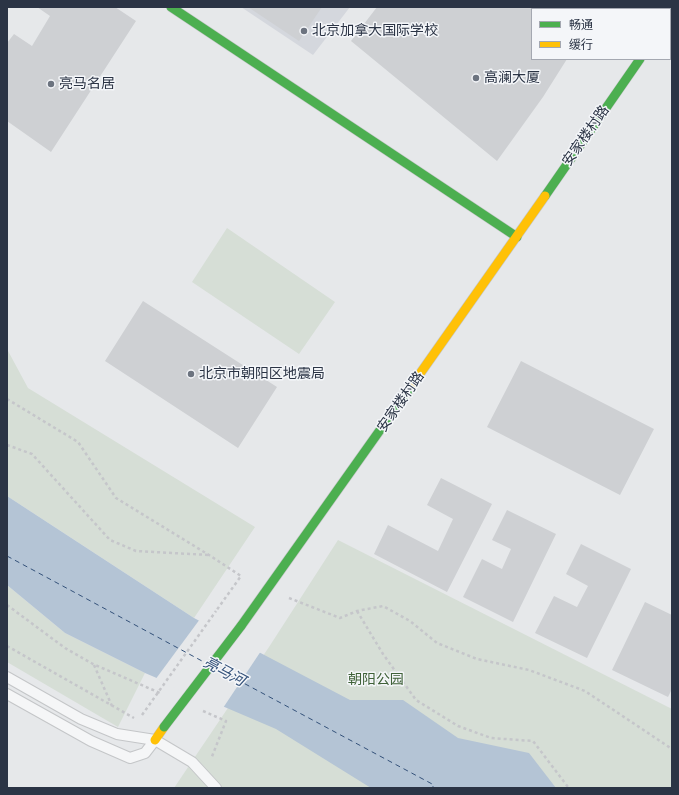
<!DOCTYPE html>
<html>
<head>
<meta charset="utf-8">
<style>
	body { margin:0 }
	#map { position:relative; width:679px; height:795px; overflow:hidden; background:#e6e8ea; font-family:"Noto Sans","Noto Sans SC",sans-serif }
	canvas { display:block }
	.frame { position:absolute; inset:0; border:8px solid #2b3445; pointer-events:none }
	.legend { position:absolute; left:531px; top:8px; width:140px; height:52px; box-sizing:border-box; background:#f4f6f9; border:1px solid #a4a8b1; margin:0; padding:5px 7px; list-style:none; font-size:12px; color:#2b3445 }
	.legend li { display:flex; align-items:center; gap:8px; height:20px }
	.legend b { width:20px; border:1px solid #a4a8b1 }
</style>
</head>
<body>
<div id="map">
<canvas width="679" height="795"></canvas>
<div class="frame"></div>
<ul class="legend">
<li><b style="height:5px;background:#4caf50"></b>畅通</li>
<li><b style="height:5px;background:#ffc107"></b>缓行</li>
</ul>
</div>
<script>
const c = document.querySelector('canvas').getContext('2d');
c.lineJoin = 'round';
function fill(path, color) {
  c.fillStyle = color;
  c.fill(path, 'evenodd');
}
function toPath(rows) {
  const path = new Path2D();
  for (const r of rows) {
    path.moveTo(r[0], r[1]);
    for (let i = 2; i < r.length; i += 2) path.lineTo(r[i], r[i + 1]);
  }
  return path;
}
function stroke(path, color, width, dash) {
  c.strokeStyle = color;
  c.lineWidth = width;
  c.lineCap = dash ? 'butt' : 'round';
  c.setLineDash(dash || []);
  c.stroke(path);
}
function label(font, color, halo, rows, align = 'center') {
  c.font = font + ' "Noto Sans","Noto Sans SC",sans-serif';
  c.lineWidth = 3;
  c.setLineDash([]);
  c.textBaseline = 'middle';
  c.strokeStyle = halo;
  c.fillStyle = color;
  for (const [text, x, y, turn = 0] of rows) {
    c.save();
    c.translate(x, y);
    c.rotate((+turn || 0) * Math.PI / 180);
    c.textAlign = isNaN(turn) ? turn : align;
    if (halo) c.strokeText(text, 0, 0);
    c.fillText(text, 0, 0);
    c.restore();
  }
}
fill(toPath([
	[241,7,350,7,313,55]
]), '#d4d7dd');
fill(toPath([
	[227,228,335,302,299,354,192,282],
	[7,349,28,388,255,527,194,618,7,496],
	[338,540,672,709,672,788,174,788,269,647],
	[7,585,65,633,145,673,118,727,7,662]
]), '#d6ded6');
fill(toPath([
	[7,496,194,618,350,700,403,700,458,738,529,753,556,788,371,788,276,729,145,673,65,633,7,585]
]), '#b4c4d5');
fill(toPath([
	[200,619,261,651,223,708,155,680]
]), '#e6e8ea');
stroke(toPath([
	[7,556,202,661],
	[221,671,434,785,432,788]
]), '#34527a', 1, [5, 4]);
fill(toPath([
	[37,7,115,7,136,21,51,152,7,121,7,43,14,34,32,46,50,16],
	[248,7,322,7,299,41],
	[377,7,591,7,591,9,532,9,532,59,567,59,543,97,497,161,351,41],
	[143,301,277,387,238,448,105,361],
	[521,361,654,429,620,495,487,427],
	[441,478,492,504,447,592,374,554,388,525,438,551,453,519,427,505],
	[507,510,556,534,513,622,463,597,482,559,502,569,511,549,492,540],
	[581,544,631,569,587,658,535,633,554,596,577,607,588,586,566,574],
	[645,602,672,615,672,689,668,697,612,670]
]), '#ced0d3');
const lane = toPath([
	[7,677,81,719,117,734,155,740,192,762,216,788],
	[7,694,91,741,130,758,145,753,155,740]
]);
const street = toPath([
	[670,15,672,12]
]);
const fast = toPath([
	[171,7,517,237],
	[545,196,640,59],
	[241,626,412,385]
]);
const slow = toPath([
	[412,385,545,196],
	[155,740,164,727]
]);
stroke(lane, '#c4c6c8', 12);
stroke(street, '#c4c6c8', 22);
stroke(fast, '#c4c6c8', 10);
stroke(slow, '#c4c6c8', 10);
stroke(toPath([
	[7,399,78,442,116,498,209,555,241,576,216,611],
	[7,445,32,454,110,540,136,551,209,555],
	[289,598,340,618,357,611,383,606,410,621,437,643,477,659,529,670,585,691,672,749],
	[7,605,65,648,93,664,160,693],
	[357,611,383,654,416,700,458,726,491,738,533,741,568,787,570,788],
	[7,646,134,718],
	[94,665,112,706],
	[203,711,226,721,211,759]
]), '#c5c6ca', 2.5, [3, 3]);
stroke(lane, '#f5f6f7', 10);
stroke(street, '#f5f6f7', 21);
stroke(fast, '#4caf50', 9);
stroke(slow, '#ffc107', 9);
const fastBridge = toPath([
	[164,727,241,626]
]);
stroke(fastBridge, '#c4c6c8', 10, []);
stroke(toPath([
	[142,715,216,611]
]), '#c5c6ca', 2.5, [3, 3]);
stroke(fastBridge, '#4caf50', 9);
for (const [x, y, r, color] of [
	[304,31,4,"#6c737f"],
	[476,78,4,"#6c737f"],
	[51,84,4,"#6c737f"],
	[191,374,4,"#6c737f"]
]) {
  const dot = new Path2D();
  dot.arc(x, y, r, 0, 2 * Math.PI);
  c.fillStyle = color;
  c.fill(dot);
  stroke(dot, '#f4f6f9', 1.5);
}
label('14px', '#2b3445', '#f4f6f9', [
	["北京加拿大国际学校",312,31],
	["高澜大厦",484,78],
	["亮马名居",59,84],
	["北京市朝阳区地震局",199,374]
], 'left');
label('14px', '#2b3445', '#f4f6f9', [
	["安家楼村路",586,136,-55],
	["安家楼村路",401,402,-55]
]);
label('14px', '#3f6138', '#f4f6f9', [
	["朝阳公园",376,680]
]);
label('italic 15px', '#34527a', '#f4f6f9', [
	["亮马河",224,672,28]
]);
</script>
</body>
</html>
